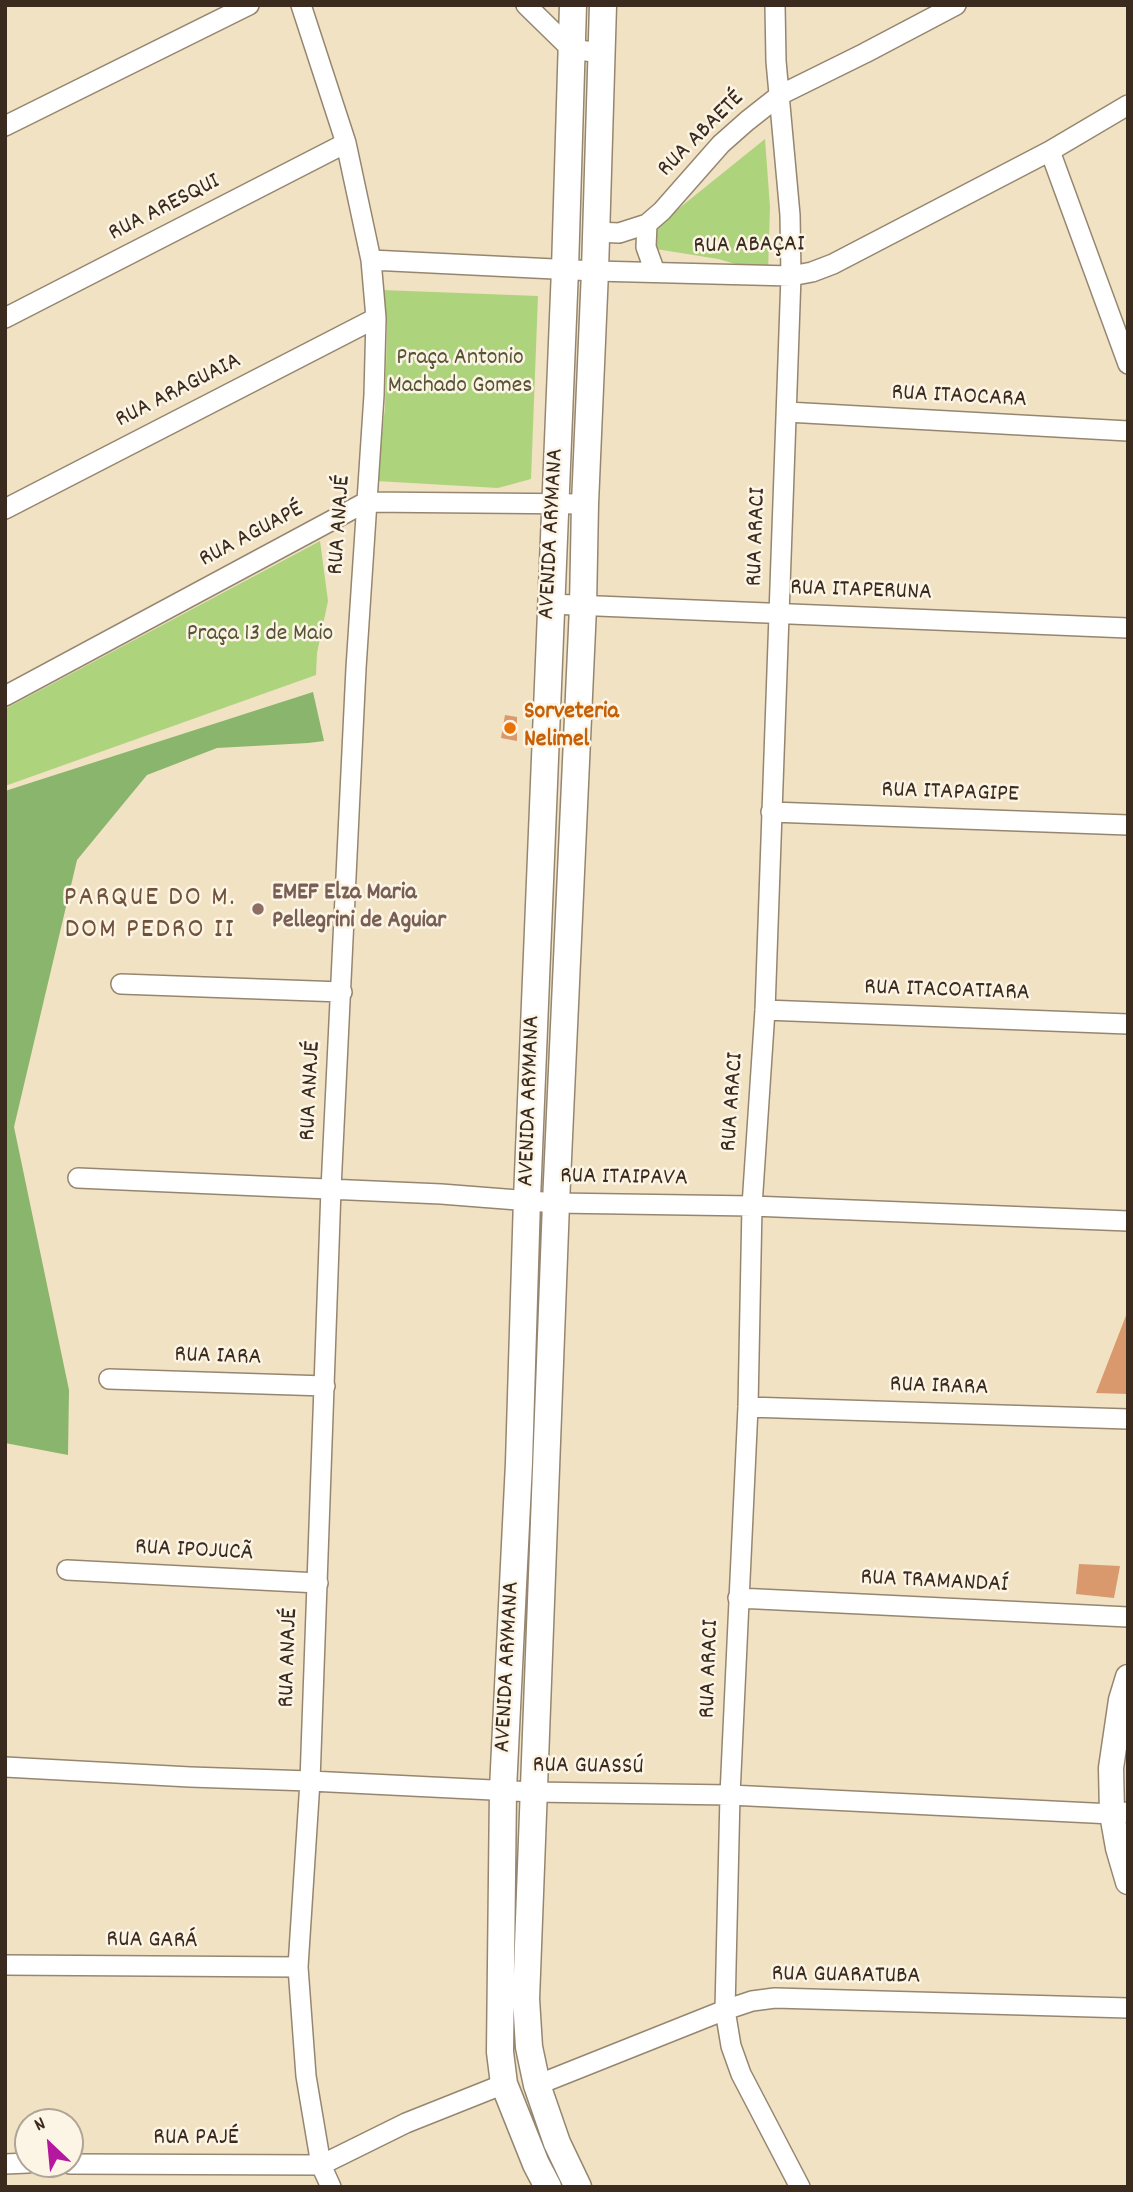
<!DOCTYPE html>
<html>
<head>
<meta charset="utf-8">
<style>
	body { margin:0 }
	#map { position:relative; width:1133px; height:2192px; overflow:hidden; background:#f1e2c3; font-family:Dekko,sans-serif }
	canvas { display:block }
	.frame { position:absolute; inset:0; border:7px solid #3b2a1e; pointer-events:none }
	.north { position:absolute; left:14px; top:2108px; width:70px; height:70px; box-sizing:border-box; background:#fcf5e5; border:2px solid #afa495; border-radius:50%; rotate:334deg; font-size:19px; font-weight:700; line-height:28px; text-align:center; color:#3b2a1e }
	.north::after { content:''; display:block; margin:auto; width:24px; height:32px; background:#b5179e; clip-path:polygon(50% 0,100% 100%,50% 72%,0 100%) }
</style>
</head>
<body>
<div id="map">
<canvas width="1133" height="2192"></canvas>
<div class="frame"></div>
<div class="north">N</div>
</div>
<script>
const c = document.querySelector('canvas').getContext('2d');
c.lineJoin = 'round';
function fill(path, color) {
  c.fillStyle = color;
  c.fill(path, 'evenodd');
}
function toPath(rows) {
  const path = new Path2D();
  for (const r of rows) {
    path.moveTo(r[0], r[1]);
    for (let i = 2; i < r.length; i += 2) path.lineTo(r[i], r[i + 1]);
  }
  return path;
}
function stroke(path, color, width, dash) {
  c.strokeStyle = color;
  c.lineWidth = width;
  c.lineCap = dash ? 'butt' : 'round';
  c.setLineDash(dash || []);
  c.stroke(path);
}
function label(font, color, halo, rows, align = 'center') {
  c.font = font + ' Dekko,sans-serif';
  c.lineWidth = 5;
  c.setLineDash([]);
  c.textBaseline = 'middle';
  c.strokeStyle = halo;
  c.fillStyle = color;
  for (const [text, x, y, turn = 0] of rows) {
    c.save();
    c.translate(x, y);
    c.rotate((+turn || 0) * Math.PI / 180);
    c.textAlign = isNaN(turn) ? turn : align;
    if (halo) c.strokeText(text, 0, 0);
    c.fillText(text, 0, 0);
    c.restore();
  }
}
fill(toPath([
	[765,139,770,207,768,273,718,259,656,249,657,226],
	[382,290,538,296,531,479,498,488,376,481,385,408,387,327],
	[320,541,328,601,317,653,316,675,5,786,5,709]
]), '#aed37d');
fill(toPath([
	[313,692,324,741,308,743,217,748,147,775,77,860,14,1127,69,1390,68,1455,5,1443,5,791]
]), '#8ab56c');
fill(toPath([
	[505,715,517,717,517,741,501,738],
	[1127,1313,1128,1394,1096,1393],
	[1079,1564,1120,1566,1114,1598,1076,1594]
]), '#d9996c');
const minor = toPath([
	[301,5,346,143,371,260,376,318,374,395,356,668,331,1189,310,1781,298,1967,306,2076,321,2165,331,2187],
	[526,5,571,49,601,53],
	[775,5,776,61,790,215,791,276,765,1010,752,1206,748,1407,730,1795,725,2010,731,2046,741,2074,800,2187],
	[5,126,249,5],
	[1050,151,1128,364],
	[647,224,646,247,655,272],
	[595,232,619,233,647,224,662,211,721,144,747,121,780,95,865,53,956,5],
	[371,260,595,271,791,276,812,272,833,264,1050,151,1128,105],
	[5,318,346,143],
	[787,412,1128,431],
	[5,509,376,318],
	[550,604,1128,628],
	[5,696,366,502,585,504],
	[771,812,1128,825],
	[121,984,342,992],
	[765,1010,1128,1024],
	[78,1178,441,1194,556,1203,752,1206,1128,1221],
	[109,1379,325,1386],
	[748,1407,1128,1419],
	[67,1570,318,1583],
	[738,1598,1128,1617],
	[5,1767,190,1777,310,1781,533,1792,730,1795,1112,1814,1128,1812],
	[5,1965,298,1967],
	[537,2085,725,2010,752,2001,775,1998,1128,2008],
	[5,2164,28,2163],
	[70,2164,321,2165,406,2123,504,2084]
]);
const tertiary = toPath([
	[1128,1677,1121,1700,1111,1768,1112,1814,1118,1848,1128,1882]
]);
const secondary = toPath([
	[548,2187,536,2164,504,2084,500,2052,503,1789,519,1463,527,1199,565,269,573,5],
	[578,2187,557,2143,537,2085,529,2047,526,1999,556,1203,583,607,585,504,595,271,603,5]
]);
stroke(minor, '#968670', 22);
stroke(tertiary, '#968670', 27);
stroke(secondary, '#968670', 29);
stroke(minor, '#fff', 19);
stroke(tertiary, '#fff', 24);
stroke(secondary, '#fff', 26);
for (const [x, y, r, color] of [
	[510,728,7,"#e8710a"],
	[258,909,7,"#8d6e63"]
]) {
  const dot = new Path2D();
  dot.arc(x, y, r, 0, 2 * Math.PI);
  c.fillStyle = color;
  c.fill(dot);
  stroke(dot, '#fcf5e5', 2.5);
}
label('24px', '#3b2a1e', '#fcf5e5', [
	["RUA ABAETÉ",702,135,-45],
	["RUA ARESQUI",165,209,-27],
	["RUA ABAÇAI",749,247,-1],
	["RUA ARAGUAIA",179,392,-27],
	["RUA ITAOCARA",959,398,3],
	["RUA ANAJÉ",341,525,-86],
	["AVENIDA ARYMANA",553,534,-87],
	["RUA AGUAPÉ",252,536,-28],
	["RUA ARACI",758,537,-88],
	["RUA ITAPERUNA",861,592,2],
	["RUA ITAPAGIPE",950,794,2],
	["RUA ITACOATIARA",947,992,2],
	["RUA ANAJÉ",312,1091,-87],
	["AVENIDA ARYMANA",531,1101,-88],
	["RUA ARACI",734,1102,-86],
	["RUA ITAIPAVA",624,1179,1],
	["RUA IARA",218,1358,2],
	["RUA IRARA",939,1388,2],
	["RUA IPOJUCÃ",194,1552,3],
	["RUA TRAMANDAÍ",934,1583,3],
	["RUA ANAJÉ",290,1658,-88],
	["AVENIDA ARYMANA",509,1667,-87],
	["RUA ARACI",711,1669,-88],
	["RUA GUASSÚ",588,1768,1],
	["RUA GARÁ",152,1942,1],
	["RUA GUARATUBA",846,1977,1],
	["RUA PAJÉ",196,2140]
]);
label('24px', '#585436', '#fcf5e5', [
	["Praça Antonio",460,360],
	["Machado Gomes",460,388],
	["Praça 13 de Maio",260,636]
]);
label('bold 24px', '#c56008', '#fcf5e5', [
	["Sorveteria",524,714],
	["Nelimel",524,742]
], 'left');
label('bold 24px', '#785e54', '#fcf5e5', [
	["EMEF Elza Maria",272,895],
	["Pellegrini de Aguiar",272,923]
], 'left');
c.letterSpacing = '2px';
label('28px', '#725139', '#fcf5e5', [
	["PARQUE DO M.",150,900],
	["DOM PEDRO II",150,932]
]);
c.letterSpacing = '0px';
</script>
</body>
</html>
